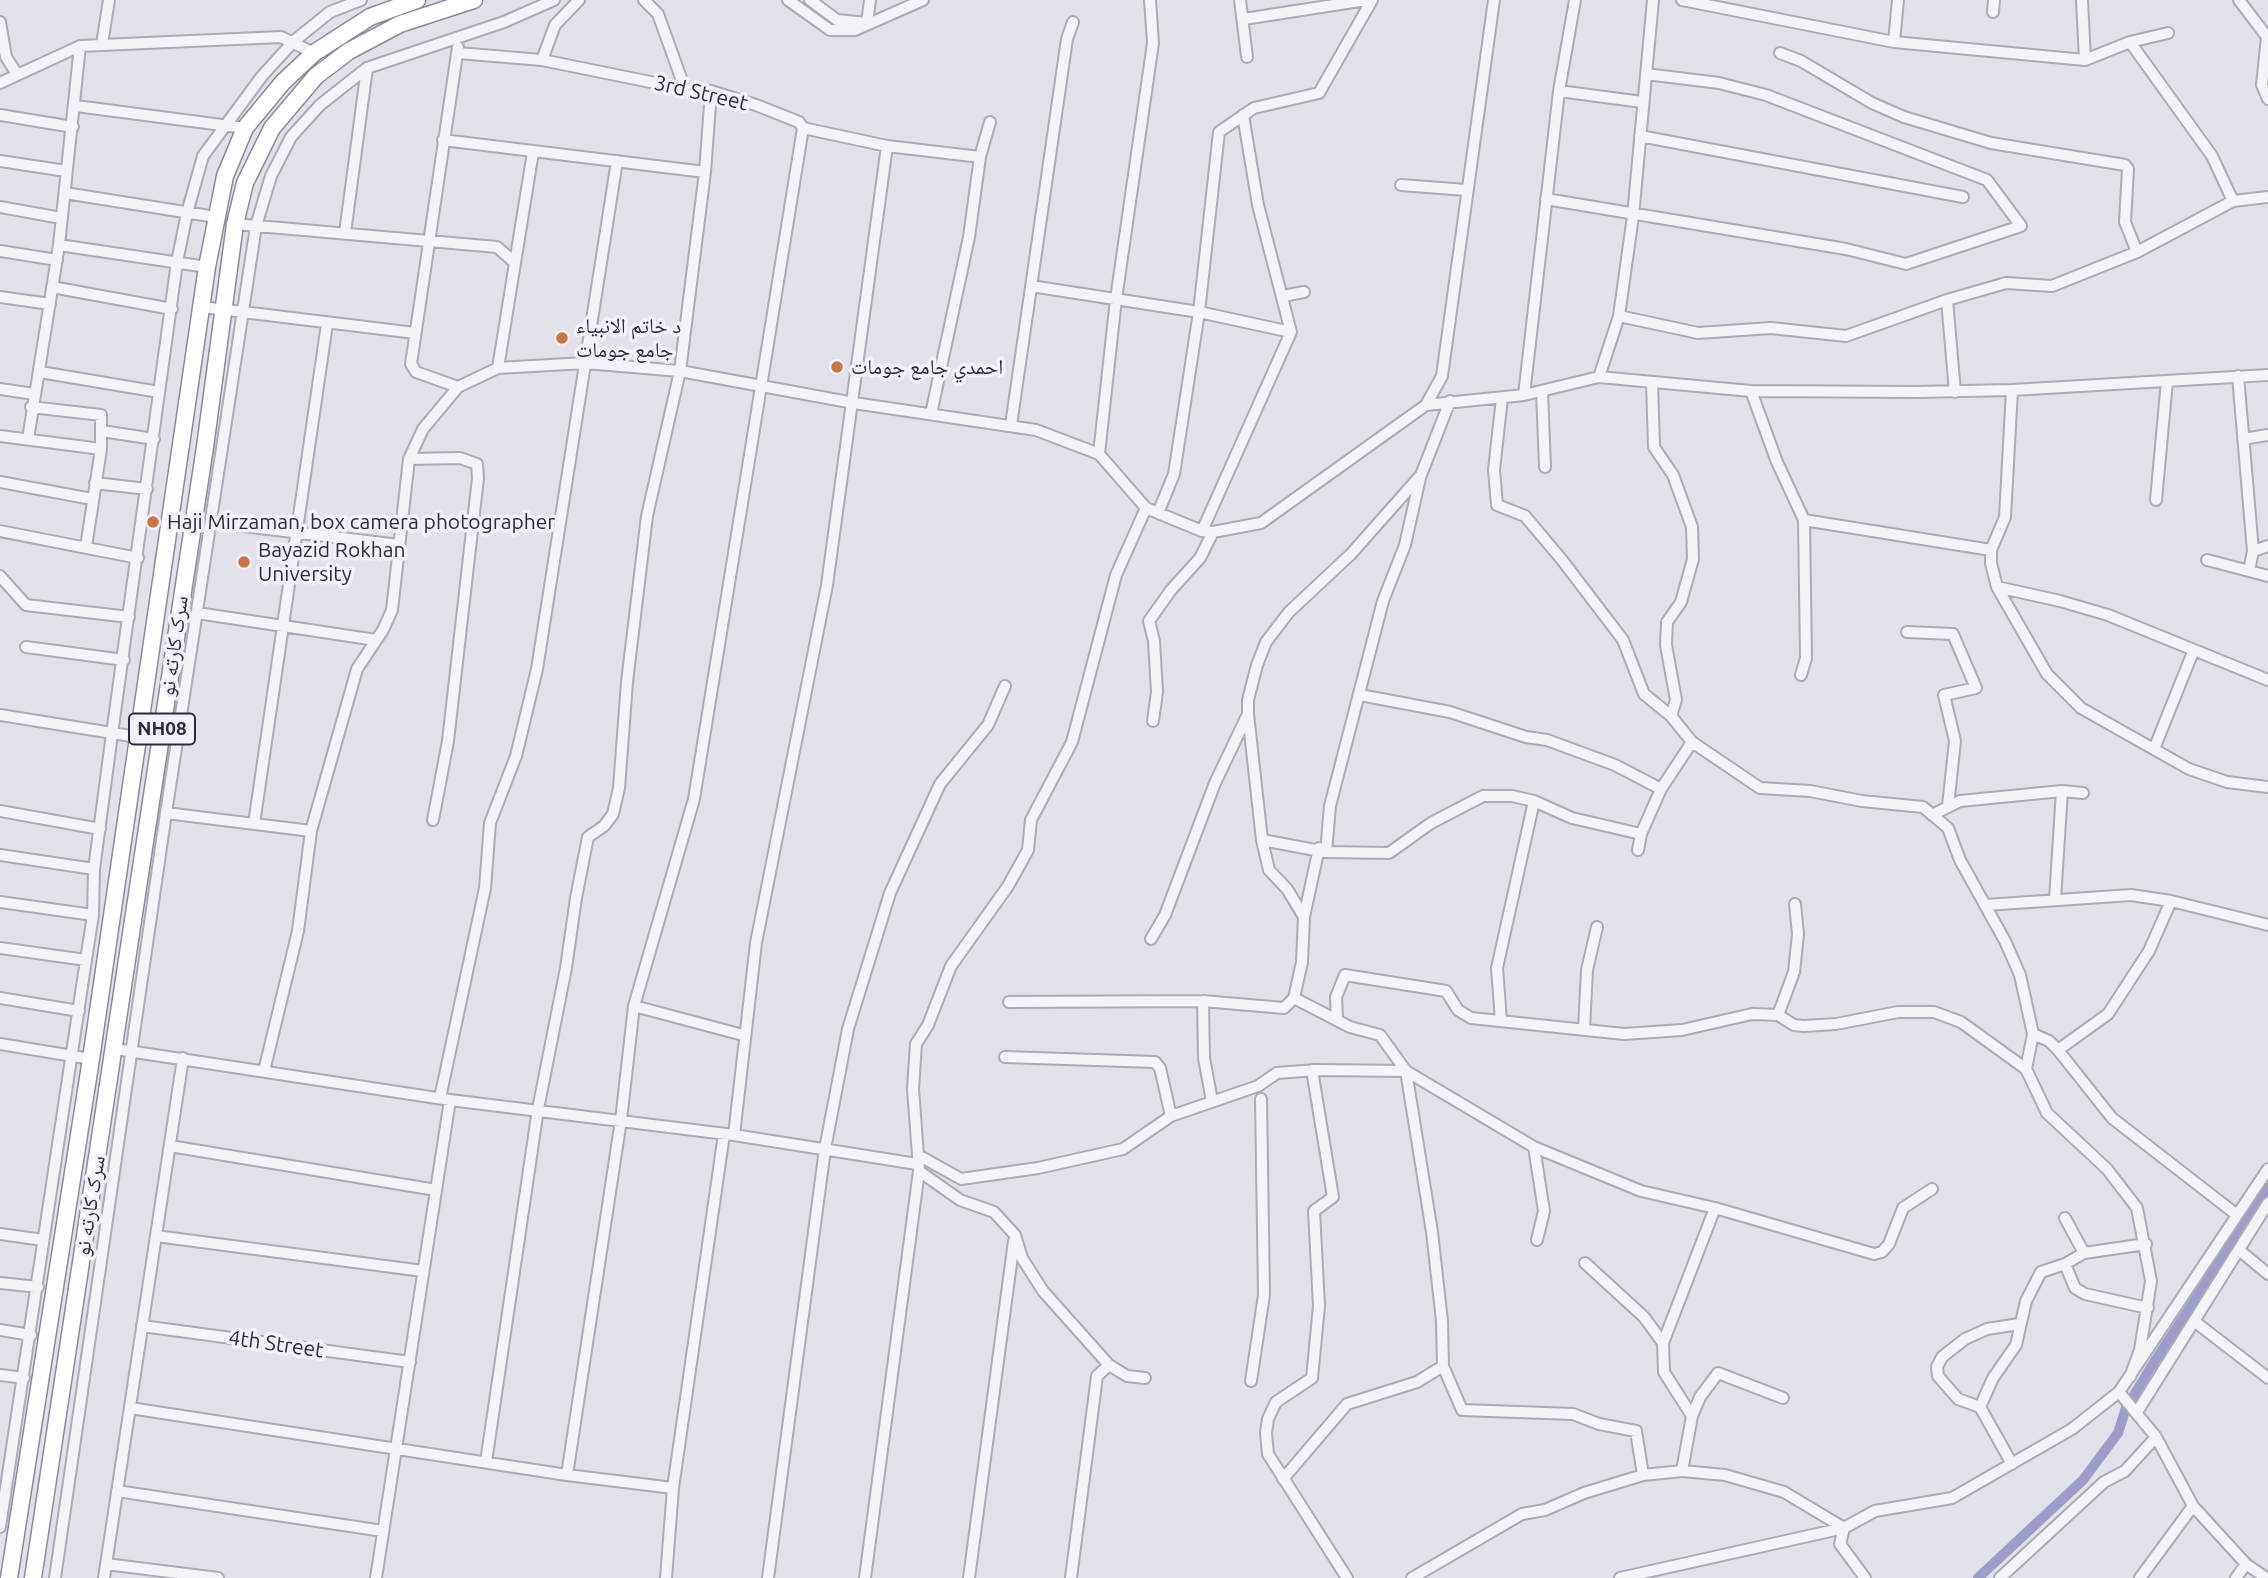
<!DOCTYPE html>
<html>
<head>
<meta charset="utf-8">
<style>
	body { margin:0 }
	canvas { display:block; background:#e2e1ea }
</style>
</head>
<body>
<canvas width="2268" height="1578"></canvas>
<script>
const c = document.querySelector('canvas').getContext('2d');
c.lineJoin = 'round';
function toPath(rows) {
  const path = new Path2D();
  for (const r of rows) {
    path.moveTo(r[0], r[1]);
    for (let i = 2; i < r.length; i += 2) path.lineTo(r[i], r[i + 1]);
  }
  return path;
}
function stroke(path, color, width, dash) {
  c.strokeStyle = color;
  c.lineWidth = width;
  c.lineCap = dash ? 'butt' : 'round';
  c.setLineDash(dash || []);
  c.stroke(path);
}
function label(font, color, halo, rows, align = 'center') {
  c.font = font + ' Ubuntu,"Noto Naskh Arabic",sans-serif';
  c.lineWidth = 7;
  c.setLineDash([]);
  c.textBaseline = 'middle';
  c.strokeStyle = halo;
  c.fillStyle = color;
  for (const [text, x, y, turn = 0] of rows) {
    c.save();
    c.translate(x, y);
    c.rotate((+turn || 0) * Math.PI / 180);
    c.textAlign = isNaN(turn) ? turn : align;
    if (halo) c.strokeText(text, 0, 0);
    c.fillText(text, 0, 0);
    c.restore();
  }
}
stroke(toPath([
	[1978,1578,2083,1480,2118,1433,2126,1408,2153,1364,2268,1188]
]), '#9d9dc9', 10);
const minor = toPath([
	[644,0,658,14,685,89],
	[788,0,830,30,855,30,923,0],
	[810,0,837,20,867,23,870,0],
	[1240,0,1247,57],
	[1682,0,1894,42,2085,60,2130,42,2168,33],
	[2082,0,2085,60],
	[2239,0,2267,37,2262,85,2268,99],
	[1993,12,1994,0],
	[1244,19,1366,0],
	[0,22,6,57,17,74],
	[1894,42,1898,0],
	[2130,42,2212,156,2233,201],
	[102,44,109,0],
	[458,53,542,60,685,89,711,91,756,105,799,122,803,128,887,146,980,157],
	[1780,53,1801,61,1872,103,1904,117,1991,143,2125,165,2128,169,2125,222,2137,252],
	[542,60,555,25,579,0],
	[0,83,80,46,281,37,314,53],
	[1559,91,1642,102],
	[76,106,245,128],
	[0,115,73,127],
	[1640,136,1963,197],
	[443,140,705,172],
	[0,161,66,171],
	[1401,185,1466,190],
	[65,193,216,217],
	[1546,199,1846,249,1906,264,2021,226,1987,180,1766,95,1719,83,1646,74],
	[0,207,61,218],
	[235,224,497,247,514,262],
	[345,233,367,68],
	[59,245,207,267],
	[0,251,57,260],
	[1031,286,1199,312,1291,332],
	[52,287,172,309],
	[1283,296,1304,292],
	[0,297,50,304],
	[1947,300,1955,392],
	[202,307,415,333],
	[1619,316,1698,333,1771,328,1846,336,1947,300,2006,283,2052,286,2137,252,2233,201,2268,197],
	[498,368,533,152],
	[40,372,159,392],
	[2238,376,2253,551,2249,571],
	[1599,377,1751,391,1916,392,2012,390,2268,375],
	[1652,382,1654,447,1673,475,1692,527,1693,559,1681,602,1667,622,1666,645,1676,700,1671,716],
	[458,387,416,372,411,364,458,47],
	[0,389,34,394],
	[2012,390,2005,517,1991,550,1991,563,1997,587,2047,674,2081,708,2189,769,2227,782,2268,787],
	[1751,391,1777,462,1804,520,1806,658,1801,675],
	[1542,392,1545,467],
	[1524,395,1559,91,1575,0],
	[1502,398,1494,470,1497,505,1525,516,1562,560,1623,640,1644,694,1671,716,1692,742,1760,788,1810,791,1862,801,1923,807,1948,828,1960,860,2005,941,2020,975,2033,1034,2026,1069,2047,1113,2107,1169,2137,1208,2151,1281,2140,1350,2130,1377],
	[1426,405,1442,376,1494,0],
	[31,407,101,415,101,449,86,547],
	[931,414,969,237,980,157,990,122],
	[1011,425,1067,39,1073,22],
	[102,431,154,439],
	[0,436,101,449],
	[28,439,59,245,80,46],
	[2243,439,2268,435],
	[1099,454,1116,299,1153,43,1150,0],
	[409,459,460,458,477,464,478,478,448,741,433,820],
	[0,482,92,499],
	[95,483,147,489],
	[2156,500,2167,381],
	[1158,513,1174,474,1199,312,1219,132,1254,108,1319,93,1372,0],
	[1804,520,1991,550],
	[211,522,399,545],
	[0,531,138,558],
	[1202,531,1291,332,1258,205,1243,115],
	[2253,551,2268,546],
	[2207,560,2268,576],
	[0,576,26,605,129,617],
	[1997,587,2060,601,2108,615,2268,680],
	[197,613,376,640],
	[1907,632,1953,634,1976,688,1944,695,1955,741,1948,806],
	[26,647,124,660],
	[1360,695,1450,712,1526,737,1547,740,1615,765,1661,789],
	[0,715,137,737],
	[1153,721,1157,692,1154,641,1149,621,1171,590,1200,558,1213,532],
	[2154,749,2193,652],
	[0,811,100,829],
	[166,813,311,831,357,669,383,630,392,610,409,459,423,429,458,387,498,368,585,363,680,371,854,403,1036,430,1099,454,1146,508,1202,531,1213,532,1261,523,1426,405,1524,395,1599,377,1619,316,1633,216,1653,0],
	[1932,815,1960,801,2062,791,2083,793],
	[254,824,327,324],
	[1262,840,1326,852,1389,853,1431,823,1483,796,1512,796,1534,801,1572,818,1641,834],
	[1638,850,1641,834,1661,789,1692,742],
	[1326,852,1330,806,1383,601,1405,545,1420,478],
	[0,855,94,869],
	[2055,899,2062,791],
	[0,902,93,915],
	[1986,905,2131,895,2171,901,2268,925],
	[1304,917,1287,889,1269,870,1262,840,1248,714,1248,700,1257,665,1266,642,1289,612,1351,554,1421,475,1450,401],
	[1151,939,1165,915,1215,783,1247,716],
	[0,948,86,960],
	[0,998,79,1011],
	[1294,998,1350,1027,1380,1035,1406,1071,1534,1147,1641,1191,1715,1208,1874,1254,1882,1252,1889,1244,1903,1208,1932,1189],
	[1203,1001,1204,1058,1212,1101],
	[1009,1002,1203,1001,1284,1008,1294,998,1302,962,1304,917,1319,848],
	[634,1006,743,1035],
	[1778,1015,1794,972,1798,934,1795,904],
	[1337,1019,1336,997,1345,975,1446,991,1458,1010,1471,1018,1624,1034,1682,1030,1752,1014,1778,1015,1794,1025,1804,1026,1836,1024,1898,1012,1934,1012,1961,1022,2026,1069],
	[1501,1021,1497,968,1534,801],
	[1584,1029,1587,970,1597,927],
	[2033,1034,2049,1041,2058,1050,2112,1118,2237,1215],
	[0,1044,91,1059],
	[115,1049,450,1100,734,1135,917,1164],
	[2058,1050,2108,1014,2149,951,2171,901],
	[1005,1057,1155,1062,1160,1068,1171,1116],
	[1312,1070,1333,1197,1314,1211,1319,1306,1312,1378,1276,1402,1268,1419,1266,1433,1268,1454,1347,1578],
	[264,1071,298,931,311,831],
	[440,1098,485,888,490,823,516,756,537,669,617,161],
	[734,1135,756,943,827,585,887,146],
	[170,1146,436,1190],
	[1534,1147,1544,1211,1537,1240],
	[918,1155,913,1089,916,1044,928,1025,951,966,1008,886,1028,850,1031,820,1072,742,1116,575,1146,508],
	[2065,1218,2084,1253],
	[0,1234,43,1240],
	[156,1236,423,1271],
	[2239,1250,2268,1274],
	[1585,1263,1644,1317,1663,1343,1664,1372,1692,1416],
	[2065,1264,2075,1288,2085,1294,2148,1308],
	[0,1283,38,1287],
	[2194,1321,2268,1378],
	[142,1326,410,1362],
	[0,1330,31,1335],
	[1663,1343,1715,1208],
	[0,1375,24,1378],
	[1145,1378,1127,1376,1109,1365,1043,1291,1022,1258,1015,1235,994,1212,960,1200,919,1171,918,1155,961,1179,1038,1168,1123,1149,1171,1116,1258,1086,1277,1073,1316,1070,1406,1071,1432,1232,1442,1321,1443,1366,1462,1410,1573,1414,1599,1424,1636,1431,1643,1475],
	[1251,1381,1264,1295,1261,1099],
	[2119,1392,2156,1437,2193,1506,2246,1564,2266,1578],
	[1980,1407,1993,1378,2016,1345,2026,1301,2041,1272,2065,1264,2084,1253,2146,1244],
	[130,1408,567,1475,673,1488],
	[2137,1412,2268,1203],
	[486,1462,538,1109,566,968,576,898,588,837,604,826,613,814,619,788,627,682,647,516,680,371,705,172,711,91],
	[2012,1464,1980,1407,1958,1399,1938,1376,1937,1367,1942,1357,1965,1339,1987,1329,2019,1324],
	[1682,1471,1692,1416,1700,1397,1718,1373,1783,1398],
	[567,1475,621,1120,634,1006,694,799,803,128],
	[1283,1479,1347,1404,1417,1382,1443,1366],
	[117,1491,383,1531],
	[0,1527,86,960,93,915,94,869,112,734,177,262,187,213,203,156,262,76,294,41,330,12,361,0],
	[106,1564,218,1578],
	[55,1578,166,813,256,226,271,176,291,137,320,105,367,68,504,22,554,0],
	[104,1578,183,1058],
	[376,1578,450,1100],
	[666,1578,673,1488,724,1134],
	[768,1578,825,1149,848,1029,890,893,940,784,988,725,1005,686],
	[865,1578,919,1171],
	[969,1578,1014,1241],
	[1071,1578,1097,1376,1109,1365],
	[1412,1578,1522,1514,1545,1510,1584,1493,1643,1475,1682,1471,1725,1475,1784,1492,1844,1528,1840,1544,1865,1578],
	[1620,1578,1844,1528,1875,1511,1952,1498,2072,1429,2119,1392,2268,1169],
	[2000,1578,2104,1482,2125,1471,2156,1437],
	[2140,1578,2193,1506],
	[2236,1578,2246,1564]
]);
const highway = toPath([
	[9,1578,91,1059,207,267,225,176,245,128,283,82,314,53,370,17,417,0],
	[33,1578,205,447,235,224,245,183,272,128,316,76,349,51,400,24,474,0]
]);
stroke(minor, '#abaab7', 14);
stroke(highway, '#8b89a0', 19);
stroke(minor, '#f4f4f8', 10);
stroke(highway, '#fff', 16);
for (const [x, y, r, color] of [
	[562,338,7,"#cd7348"],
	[837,367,7,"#cd7348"],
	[153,522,7,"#cd7348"],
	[244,562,7,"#cd7348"]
]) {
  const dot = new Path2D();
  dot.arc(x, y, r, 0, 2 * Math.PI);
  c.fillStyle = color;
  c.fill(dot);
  stroke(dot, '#f1f1f7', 2.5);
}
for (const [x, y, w] of [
	[162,729,66]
]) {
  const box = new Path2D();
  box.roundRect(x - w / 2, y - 15.5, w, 31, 5);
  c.fillStyle = '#f1f1f7';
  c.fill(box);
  stroke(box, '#2c2a41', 2);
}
label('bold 19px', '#2c2a41', null, [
	["NH08",162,729]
]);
label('21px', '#2c2a41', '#f1f1f7', [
	["3rd Street",701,93,13],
	["سرک کارته نو",174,646,-82],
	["سرک کارته نو",90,1206,-81],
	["4th Street",276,1344,8]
]);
label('21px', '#2c2a41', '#f1f1f7', [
	["د خاتم الانبیاء",576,326],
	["جامع جومات",576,350],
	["احمدي جامع جومات",851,367],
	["Haji Mirzaman, box camera photographer",167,522],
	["Bayazid Rokhan",258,550],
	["University",258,574]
], 'left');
</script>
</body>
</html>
